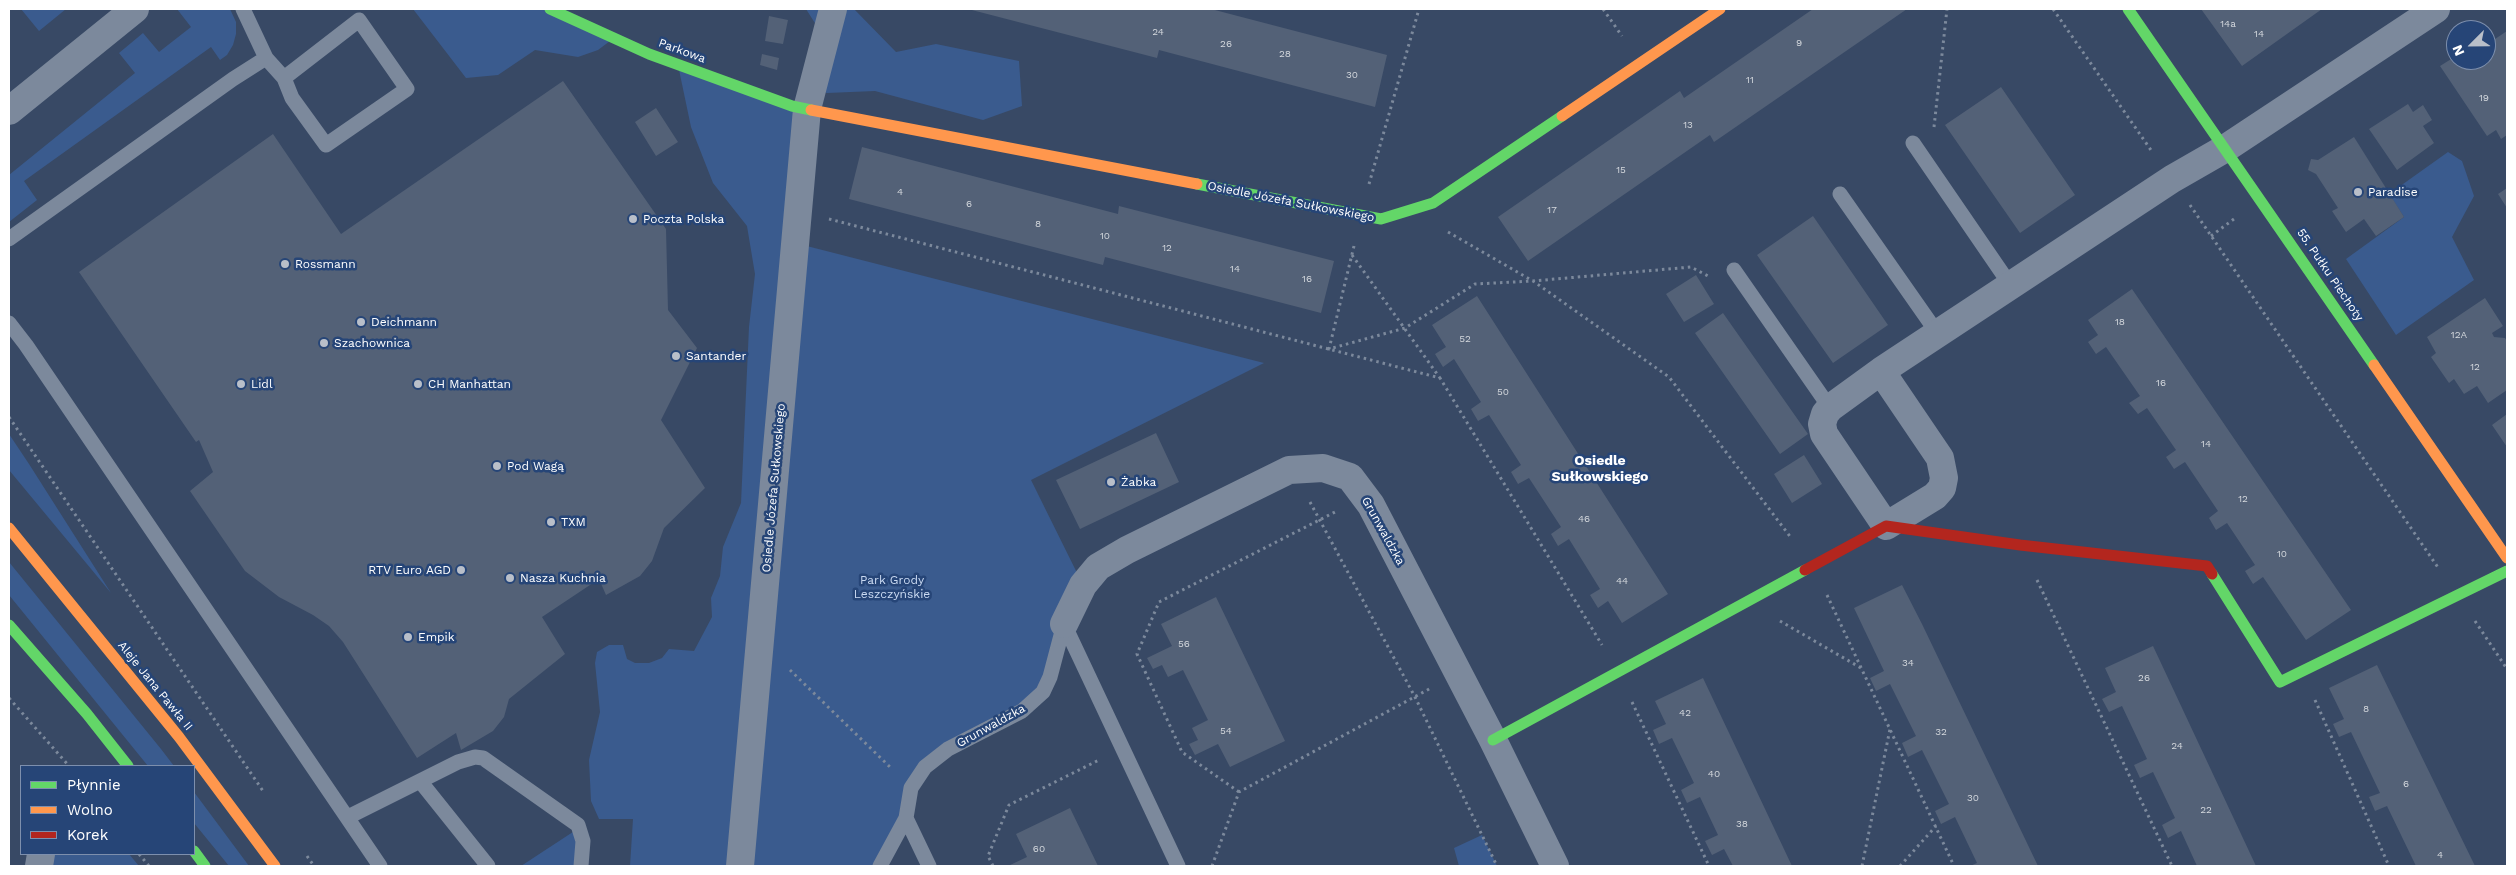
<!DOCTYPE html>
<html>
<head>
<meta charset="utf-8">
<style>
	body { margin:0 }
	#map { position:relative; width:2516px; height:875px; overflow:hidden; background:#384965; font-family:"Work Sans",sans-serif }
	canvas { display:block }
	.frame { position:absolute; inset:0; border:10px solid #fff; pointer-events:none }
	.legend { position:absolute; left:20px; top:765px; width:175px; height:90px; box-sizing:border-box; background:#264577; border:1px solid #7d8fad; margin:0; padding:6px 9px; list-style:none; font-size:15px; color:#fff }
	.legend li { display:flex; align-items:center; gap:10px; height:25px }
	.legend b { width:25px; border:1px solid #7d8fad }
	.north { position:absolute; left:2446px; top:20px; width:50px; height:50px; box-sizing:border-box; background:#264577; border:1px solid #7d8fad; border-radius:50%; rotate:247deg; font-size:14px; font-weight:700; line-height:20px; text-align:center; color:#fff }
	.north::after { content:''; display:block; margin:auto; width:18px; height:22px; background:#b9bfc9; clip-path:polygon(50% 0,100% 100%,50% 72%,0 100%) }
</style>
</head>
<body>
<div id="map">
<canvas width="2516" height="875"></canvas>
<div class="frame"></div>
<ul class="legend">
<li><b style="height:6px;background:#63d668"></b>Płynnie</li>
<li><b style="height:6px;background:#ff974d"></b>Wolno</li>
<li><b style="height:6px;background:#b3261e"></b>Korek</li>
</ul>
<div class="north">N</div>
</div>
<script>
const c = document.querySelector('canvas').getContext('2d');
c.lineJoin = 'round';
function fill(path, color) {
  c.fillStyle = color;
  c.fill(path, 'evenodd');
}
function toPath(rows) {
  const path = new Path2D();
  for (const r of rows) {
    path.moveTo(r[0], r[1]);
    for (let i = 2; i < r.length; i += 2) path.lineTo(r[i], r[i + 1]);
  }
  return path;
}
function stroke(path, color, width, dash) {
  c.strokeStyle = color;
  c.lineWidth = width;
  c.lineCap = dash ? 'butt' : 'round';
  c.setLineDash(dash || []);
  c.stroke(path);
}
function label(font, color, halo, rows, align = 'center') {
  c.font = font + ' "Work Sans",sans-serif';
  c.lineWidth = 5;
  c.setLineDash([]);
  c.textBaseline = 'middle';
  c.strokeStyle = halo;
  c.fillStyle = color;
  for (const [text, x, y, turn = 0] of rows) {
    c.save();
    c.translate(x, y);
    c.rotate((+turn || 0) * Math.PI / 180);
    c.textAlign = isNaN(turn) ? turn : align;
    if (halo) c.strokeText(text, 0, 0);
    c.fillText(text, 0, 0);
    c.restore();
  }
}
fill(toPath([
	[21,9,66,9,39,31],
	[177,9,230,9,236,22,236,34,233,45,227,55,220,60,211,47,24,181,37,200,9,222,9,175,135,73,119,53,143,33,159,52,191,27],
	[413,9,550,9,614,38,598,50,578,57,535,50,498,75,466,78],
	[806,9,854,9,896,52,936,44,1019,61,1022,106,983,120,875,91,827,93,813,88,825,39],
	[678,65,807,109,795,243,1264,363,1031,480,1083,585,1050,677,1022,711,925,767,880,866,630,866,633,819,599,819,591,801,589,760,600,712,595,663,597,652,609,645,623,645,627,659,635,663,649,663,662,658,669,649,694,651,712,617,711,598,720,576,723,547,741,503,749,327,755,274,747,226,713,183,691,127],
	[2448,152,2462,161,2474,196,2452,237,2474,280,2396,335,2346,259,2404,217,2389,194],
	[9,434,29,464,111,593,9,470],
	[9,562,161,749,174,766,148,766,9,595],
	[194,792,249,866,229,866,194,823],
	[579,828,581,866,521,866],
	[1482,835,1497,866,1459,866,1454,848],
	[41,854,129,854,139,866,39,866]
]), '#3a5b8e');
fill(toPath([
	[968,9,1211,9,1387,55,1375,107,1159,50,1157,58],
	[1813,9,1907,9,1714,142,1710,135,1528,261,1498,217,1680,91,1684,98],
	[2201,9,2322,9,2242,66],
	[769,16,788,20,783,44,765,41],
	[2507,31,2507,135,2501,139,2496,130,2487,136,2440,66,2456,56,2456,60,2486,60,2486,36,2491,33,2495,39],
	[762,54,779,58,777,70,760,65],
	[563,81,666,229,668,310,697,348,661,420,705,488,664,528,652,561,640,576,606,595,599,579,542,617,565,654,509,699,504,717,493,731,461,750,456,733,417,758,343,642,329,626,313,615,279,597,245,571,190,491,213,472,199,440,196,442,79,272,273,134,341,234],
	[2001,87,2075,195,2020,233,1945,125],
	[2408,104,2413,112,2423,105,2432,120,2423,126,2434,143,2397,170,2369,129],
	[656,108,678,142,656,156,635,122],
	[2354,137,2404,217,2376,236,2364,219,2346,232,2332,211,2338,208,2316,174,2308,170,2311,159,2318,160],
	[862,147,1118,214,1119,206,1334,261,1321,313,1105,257,1103,265,849,199],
	[2507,188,2507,208,2498,194],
	[1813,216,1888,325,1833,363,1757,255],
	[1696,275,1714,304,1684,322,1666,294],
	[2132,289,2351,610,2306,640,2263,577,2253,584,2245,571,2255,565,2227,523,2216,530,2209,518,2218,511,2185,462,2174,469,2166,457,2176,450,2147,408,2138,414,2129,403,2140,396,2106,347,2096,354,2088,342,2098,335,2088,320],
	[1477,296,1668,594,1622,623,1608,601,1598,608,1590,595,1600,589,1569,539,1558,546,1551,534,1561,527,1529,478,1518,484,1511,472,1521,465,1489,415,1478,421,1471,409,1481,402,1454,359,1443,367,1435,354,1446,347,1432,325],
	[2485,298,2503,326,2492,333,2494,337,2505,338,2507,341,2507,390,2488,403,2477,386,2464,394,2454,379,2449,383,2431,357,2436,353,2427,337],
	[1723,313,1808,434,1780,454,1695,333],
	[2507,414,2507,447,2492,425],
	[1156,433,1179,482,1080,529,1056,480],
	[1804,455,1822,484,1792,503,1774,474],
	[1902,585,1922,624,2038,866,1970,866,1977,863,1955,817,1941,824,1935,811,1949,804,1922,750,1908,757,1902,743,1916,736,1890,684,1876,691,1870,678,1884,671,1854,608],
	[1216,597,1285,741,1230,767,1218,744,1195,755,1189,744,1198,740,1192,728,1208,720,1183,670,1168,677,1162,665,1153,669,1147,658,1172,646,1161,624],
	[2153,646,2256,866,2197,866,2181,831,2168,838,2162,825,2175,818,2153,772,2140,778,2134,765,2147,759,2122,706,2109,712,2102,699,2116,692,2105,668],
	[2377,665,2475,866,2416,866,2387,806,2375,811,2369,797,2380,793,2351,732,2339,737,2333,724,2344,719,2329,688],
	[1703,678,1792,866,1733,866,1724,849,1712,855,1705,841,1718,835,1700,797,1687,803,1681,790,1694,783,1672,738,1659,744,1653,730,1666,724,1655,701],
	[1070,808,1098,866,1008,866,1027,857,1016,834]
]), '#536177');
stroke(toPath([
	[1603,9,1622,36],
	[2053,9,2153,153],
	[1934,127,1947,9],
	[1369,184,1419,9],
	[2190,205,2439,569],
	[829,219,1440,378,1602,645],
	[1448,232,1533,281,1669,377,1792,539],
	[2211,236,2234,219],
	[1354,246,1329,349,1405,328,1475,284,1533,281,1691,267,1708,276],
	[1352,255,1440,378],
	[9,417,263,791],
	[1310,502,1415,697,1497,866],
	[2037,580,2172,866],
	[1827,595,1954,866],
	[1780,621,1861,668],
	[2475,621,2507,669],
	[790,670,891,768],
	[9,698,69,766],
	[2315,700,2389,866],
	[1632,702,1709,866],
	[1239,792,1182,752,1137,654,1159,602,1335,512],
	[139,854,149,866],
	[307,856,314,866],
	[993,866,988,856,1009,805,1099,760],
	[1212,866,1239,792,1431,688],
	[1862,866,1890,729],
	[1900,866,1936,826]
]), '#7c899c', 3, [2.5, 4]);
stroke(toPath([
	[266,58,284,78,292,98,326,145,407,89,359,20,284,78],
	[1913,143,2011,286],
	[1840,194,1938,334],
	[9,239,233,79,266,58,243,9],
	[1734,270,1830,408],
	[9,323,26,345,380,866],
	[1064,624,1178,866],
	[420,781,488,866],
	[348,817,458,762,475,757,483,758,578,825,583,841,581,866],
	[880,866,906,818],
	[929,866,906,818,911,788,925,767,948,749,1022,711,1043,692,1050,677,1064,624]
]), '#7c899c', 15);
stroke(toPath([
	[9,111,135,9],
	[1881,371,1940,458,1944,478,1942,488,1935,496,1886,526,1824,434,1822,424,1825,414,1830,408,1881,371,2172,179,2226,148,2436,9],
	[1064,624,1083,585,1098,567,1127,550,1289,470,1323,468,1350,477,1371,505,1493,740,1555,866],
	[39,866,41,854],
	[740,866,807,109,833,9]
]), '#7c899c', 28);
stroke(toPath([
	[550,9,649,54,792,106,811,110],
	[2128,9,2374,365],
	[1197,184,1381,219,1433,203,1562,116],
	[2212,574,2280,682,2507,571],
	[9,625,87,714,128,766],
	[1493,740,1805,570],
	[194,851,205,866]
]), '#63d668', 11);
stroke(toPath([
	[811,110,1197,184],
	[1562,116,1720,9],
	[2374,365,2507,558],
	[9,528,179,737,275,866]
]), '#ff974d', 11);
stroke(toPath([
	[1805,570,1886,526,2020,545,2207,566,2212,574]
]), '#b3261e', 11);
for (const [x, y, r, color] of [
	[2358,192,5,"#b9bfc9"],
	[633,219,5,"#b9bfc9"],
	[285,264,5,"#b9bfc9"],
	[361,322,5,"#b9bfc9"],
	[324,343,5,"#b9bfc9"],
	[676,356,5,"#b9bfc9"],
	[241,384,5,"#b9bfc9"],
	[418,384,5,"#b9bfc9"],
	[497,466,5,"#b9bfc9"],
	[1111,482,5,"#b9bfc9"],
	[551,522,5,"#b9bfc9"],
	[461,570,5,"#b9bfc9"],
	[510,578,5,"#b9bfc9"],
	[408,637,5,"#b9bfc9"]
]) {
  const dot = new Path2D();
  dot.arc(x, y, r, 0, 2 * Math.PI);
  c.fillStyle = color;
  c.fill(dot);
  stroke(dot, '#264577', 2);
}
label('10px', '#d4d8dd', null, [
	["14a",2228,24],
	["24",1158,32],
	["14",2259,34],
	["9",1799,43],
	["26",1226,44],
	["28",1285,54],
	["30",1352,75],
	["11",1750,80],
	["19",2484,98],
	["13",1688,125],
	["15",1621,170],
	["4",900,192],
	["6",969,204],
	["17",1552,210],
	["8",1038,224],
	["10",1105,236],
	["12",1167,248],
	["14",1235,269],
	["16",1307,279],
	["18",2120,322],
	["12A",2459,335],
	["52",1465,339],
	["12",2475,367],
	["16",2161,383],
	["50",1503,392],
	["14",2206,444],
	["12",2243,499],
	["46",1584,519],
	["10",2282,554],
	["44",1622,581],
	["56",1184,644],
	["34",1908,663],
	["26",2144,678],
	["8",2366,709],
	["42",1685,713],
	["54",1226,731],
	["32",1941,732],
	["24",2177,746],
	["40",1714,774],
	["6",2406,784],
	["30",1973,798],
	["22",2206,810],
	["38",1742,824],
	["60",1039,849],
	["4",2440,855]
]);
label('12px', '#fff', '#264577', [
	["Parkowa",682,51,20],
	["Osiedle Józefa Sułkowskiego",1291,202,11],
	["55. Pułku Piechoty",2330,275,56],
	["Osiedle Józefa Sułkowskiego",774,488,-85],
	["Grunwaldzka",1383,531,61],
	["Aleje Jana Pawła II",155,686,51],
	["Grunwaldzka",991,726,-29]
]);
label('12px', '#fff', '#264577', [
	["Paradise",2368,192],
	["Poczta Polska",643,219],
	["Rossmann",295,264],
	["Deichmann",371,322],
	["Szachownica",334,343],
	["Santander",686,356],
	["Lidl",251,384],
	["CH Manhattan",428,384],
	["Pod Wagą",507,466],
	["Żabka",1121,482],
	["TXM",561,522],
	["RTV Euro AGD",451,570,"right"],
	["Nasza Kuchnia",520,578],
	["Empik",418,637]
], 'left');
label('12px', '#cadaf2', '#264577', [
	["Park Grody",892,580],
	["Leszczyńskie",892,594]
]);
label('bold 14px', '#fff', '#264577', [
	["Osiedle",1600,461],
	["Sułkowskiego",1600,477]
]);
</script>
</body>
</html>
